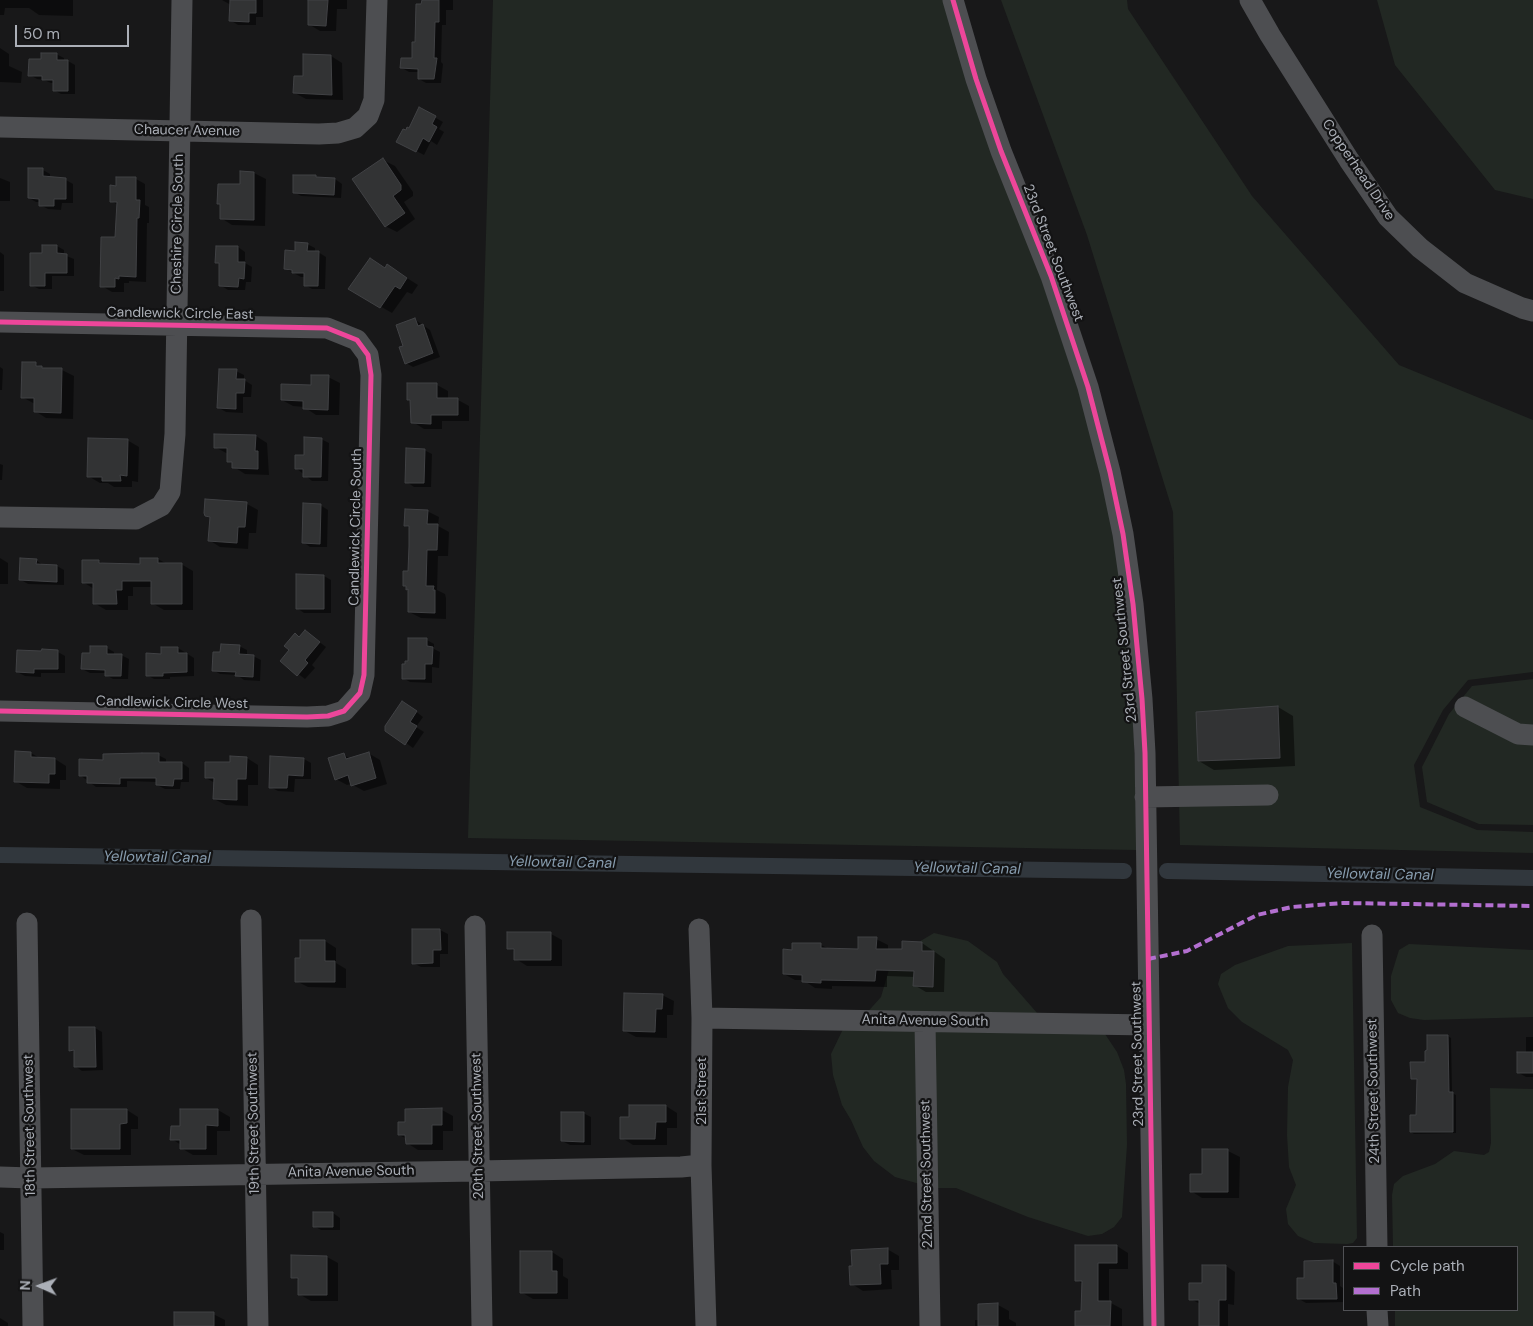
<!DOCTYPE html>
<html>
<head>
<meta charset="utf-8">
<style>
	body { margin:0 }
	#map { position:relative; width:1533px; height:1326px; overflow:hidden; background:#181819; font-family:"DM Sans",sans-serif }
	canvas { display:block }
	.legend { position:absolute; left:1343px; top:1246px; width:175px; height:65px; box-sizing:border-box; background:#131314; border:1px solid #505155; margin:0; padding:6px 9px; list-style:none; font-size:15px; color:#abafb7 }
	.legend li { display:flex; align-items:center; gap:10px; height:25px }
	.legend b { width:25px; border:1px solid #505155 }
	.north { position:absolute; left:15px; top:1261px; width:50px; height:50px; -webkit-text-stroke:4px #131314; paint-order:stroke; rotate:272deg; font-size:14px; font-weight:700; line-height:20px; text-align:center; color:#abafb7 }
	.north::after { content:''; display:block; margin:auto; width:18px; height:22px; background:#abafb7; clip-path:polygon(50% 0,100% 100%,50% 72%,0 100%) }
	.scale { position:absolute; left:15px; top:25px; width:114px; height:22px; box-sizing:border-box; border:2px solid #abafb7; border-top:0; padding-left:6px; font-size:15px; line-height:18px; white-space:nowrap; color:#abafb7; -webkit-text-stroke:4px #131314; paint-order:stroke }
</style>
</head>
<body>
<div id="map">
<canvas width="1533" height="1326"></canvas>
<ul class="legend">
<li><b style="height:6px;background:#ed469a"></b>Cycle path</li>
<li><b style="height:6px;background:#b36fd0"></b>Path</li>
</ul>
<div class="north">N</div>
<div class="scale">50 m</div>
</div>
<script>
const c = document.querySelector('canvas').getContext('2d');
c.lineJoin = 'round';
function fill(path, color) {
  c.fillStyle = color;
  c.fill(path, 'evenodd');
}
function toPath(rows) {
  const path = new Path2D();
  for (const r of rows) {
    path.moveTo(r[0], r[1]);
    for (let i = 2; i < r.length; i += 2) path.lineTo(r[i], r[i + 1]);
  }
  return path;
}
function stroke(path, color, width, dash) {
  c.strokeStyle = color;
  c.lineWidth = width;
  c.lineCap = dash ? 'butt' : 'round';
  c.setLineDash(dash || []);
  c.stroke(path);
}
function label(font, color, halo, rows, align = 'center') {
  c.font = font + ' "DM Sans",sans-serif';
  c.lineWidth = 4.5;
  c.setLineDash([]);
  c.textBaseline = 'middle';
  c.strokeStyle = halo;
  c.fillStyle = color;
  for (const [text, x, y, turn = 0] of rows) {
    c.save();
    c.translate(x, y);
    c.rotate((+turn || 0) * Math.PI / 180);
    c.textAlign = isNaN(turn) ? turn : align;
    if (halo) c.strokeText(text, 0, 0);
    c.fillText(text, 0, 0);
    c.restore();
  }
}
fill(toPath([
	[493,0,944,0,1043,278,1080,389,1114,535,1125,605,1133,699,1137,850,468,838],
	[1001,0,1127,0,1128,9,1252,196,1399,365,1533,420,1533,672,1468,680,1443,710,1414,765,1420,807,1477,830,1533,832,1533,853,1180,845,1173,512,1087,235],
	[1377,0,1533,0,1533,199,1495,190,1395,65],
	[1533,679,1533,825,1479,824,1427,802,1422,767,1449,714,1472,686],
	[934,933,968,941,997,962,1003,974,1038,1014,1101,1028,1117,1052,1124,1070,1126,1084,1127,1145,1122,1217,1114,1227,1102,1234,1088,1236,1028,1217,956,1188,934,1188,895,1177,874,1161,863,1147,851,1120,842,1105,833,1075,831,1054,844,1027,864,1016,881,997,890,966,895,956],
	[1352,943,1357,1238,1353,1243,1347,1244,1314,1243,1298,1236,1288,1224,1286,1209,1296,1185,1289,1167,1287,1135,1288,1087,1293,1060,1288,1050,1242,1022,1228,1008,1218,984,1221,974,1235,965,1288,946],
	[1409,944,1533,950,1533,1017,1424,1020,1410,1018,1398,1013,1391,1000,1391,976,1399,950],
	[1490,1088,1533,1089,1533,1326,1395,1326,1395,1310,1517,1310,1517,1247,1393,1247,1392,1195,1394,1184,1403,1176,1435,1164,1454,1151,1484,1155,1489,1152,1491,1143]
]), '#222823');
fill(toPath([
	[0,0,73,0,73,16,39,15,29,8,5,8,4,15,0,15],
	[222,0,263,0,263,17,256,17,256,25,238,25,230,20,231,5],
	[311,0,347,0,347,9,337,9,336,31,320,31,310,25],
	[421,0,453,0,453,10,446,10,446,25,442,25,441,62,443,64,441,83,426,83,419,79,419,72,409,72,402,68,413,59],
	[0,48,9,54,9,66,22,72,21,83,0,82],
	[56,54,64,58,64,61,68,61,75,65,75,94,61,94,54,90,54,83,51,83,44,80,37,79,30,75,42,61],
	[331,56,342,63,343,100,306,99,295,93],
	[420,109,443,122,439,129,444,132,437,145,431,141,424,155,405,145,406,131,410,130],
	[383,160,395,166,413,192,413,196,404,202,415,219,397,232,385,226],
	[43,170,50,174,50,178,66,180,73,184,73,203,62,203,61,210,48,209,40,205,40,202,36,202,29,198],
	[241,173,254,173,266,179,265,226,232,225,221,218,241,186],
	[315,176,320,179,335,179,342,184,341,198,301,196,294,192],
	[0,178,10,182,10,201,0,201],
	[136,179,145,184,145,205,149,207,149,223,147,223,146,282,129,281,129,283,124,283,124,292,112,292,102,286,117,238,118,205,111,201],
	[307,244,315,248,315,252,318,252,326,257,325,289,312,289,305,285,305,277,301,277,286,269,296,252],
	[43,246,57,246,64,250,64,255,74,259,74,276,52,276,52,289,39,289,31,285,43,254],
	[238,247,245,252,245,263,252,267,251,282,246,282,245,290,228,290,220,285,220,264,216,262],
	[0,252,4,255,4,291,0,291],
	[370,259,386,268,388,266,418,285,412,294,407,292,392,313,350,289],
	[414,319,430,330,440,357,413,367,406,363,405,347],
	[36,364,45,369,62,370,74,376,73,419,46,418,35,411,35,404,22,397],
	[0,367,3,369,2,390,0,390],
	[236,371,244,375,244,380,252,385,251,397,243,397,243,413,226,412,219,408],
	[328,377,340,383,339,415,316,415,304,407,293,406,282,400,312,387],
	[437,385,448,391,448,400,458,400,469,406,469,421,442,421,442,429,424,429,413,422,411,401,408,400],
	[256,436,267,443,269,475,245,474,234,467,234,464,228,461,228,454,215,447],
	[321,439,329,443,328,481,312,481,296,468],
	[127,440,139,447,138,482,132,481,132,487,114,487,108,483,100,483,88,476],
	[424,450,432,454,431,487,414,487,407,482],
	[0,464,3,465,2,480,0,480],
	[247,504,258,510,256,533,249,533,248,549,220,547,209,540,211,518,206,516],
	[320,505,328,510,327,547,310,547,303,542],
	[427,511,439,517,438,526,449,532,448,556,438,556,437,590,445,594,446,598,446,619,421,618,409,612,410,590,404,585,409,573,410,528,405,526],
	[0,558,8,563,8,584,0,584],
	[158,559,167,564,181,564,193,571,193,610,164,610,152,603,152,587,133,587,133,596,128,596,128,610,106,610,94,603,94,589,83,582,99,561,105,565,141,565],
	[36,560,44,566,57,566,64,570,64,585,28,584,21,580],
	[324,576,331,580,331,613,304,613,297,608],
	[305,631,326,647,312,665,315,668,305,679,281,661],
	[427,640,434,644,434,649,440,652,439,668,432,667,432,683,410,682,403,678,409,662],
	[239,646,247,650,247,656,253,656,261,660,260,681,244,680,237,675,220,674,213,670],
	[91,647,107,648,114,652,114,655,121,655,129,659,128,679,113,679,106,675,106,673,90,673,82,669,91,654],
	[178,648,194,658,194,676,170,677,170,679,154,679,147,675,162,655],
	[58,652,65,656,65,673,41,673,41,677,25,676,17,672],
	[410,707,423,717,416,727,424,732,413,748,406,743],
	[1278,707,1293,716,1295,766,1214,770,1199,761],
	[16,753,31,753,41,759,55,759,66,766,66,780,60,780,60,789,27,788,15,781],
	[368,753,380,760,387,784,364,791,351,784,347,785,336,779,344,755,351,759],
	[158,755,166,759,166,763,182,763,189,768,189,782,181,782,180,789,165,789,157,785,157,782,127,781,127,787,96,787,80,775,104,761],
	[247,758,258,765,258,785,248,785,248,806,226,805,214,799,215,783,206,778,231,763],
	[304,759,311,763,311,779,295,779,294,792,278,791,270,787],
	[413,930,440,930,448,934,448,954,440,954,440,967,421,967,413,963],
	[551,934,562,940,562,966,527,966,516,959,516,952,509,948],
	[876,939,888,945,888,950,904,951,922,943,945,959,944,992,926,992,914,985,915,977,887,976,887,987,832,986,832,989,815,988,803,980,795,980,784,974,793,951,793,944,821,945,829,949,859,950],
	[325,941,336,948,336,963,346,969,346,988,308,987,296,981,301,959],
	[662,995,674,1001,673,1015,667,1015,667,1038,636,1037,625,1031],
	[70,1028,95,1028,102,1032,103,1070,82,1071,75,1066,75,1052,70,1050],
	[1448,1036,1451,1038,1452,1093,1456,1095,1456,1133,1414,1134,1411,1132,1417,1116,1419,1080,1412,1078],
	[1526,1037,1533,1037,1533,1077,1526,1077,1519,1073,1526,1054],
	[666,1106,677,1113,677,1128,667,1128,667,1145,633,1145,622,1138,630,1119],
	[127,1110,138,1117,138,1129,131,1129,131,1155,84,1155,72,1149],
	[181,1110,218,1110,230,1117,230,1131,217,1131,217,1155,193,1155,181,1148,181,1145,172,1139,181,1128],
	[442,1110,453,1116,453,1131,443,1131,443,1150,418,1150,407,1143,407,1139,399,1135,406,1123],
	[583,1113,591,1117,591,1145,570,1145,562,1141],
	[1203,1150,1228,1151,1240,1157,1239,1198,1202,1198,1191,1191,1203,1176],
	[333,1213,340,1218,340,1230,321,1230,314,1226],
	[0,1232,4,1234,4,1250,0,1250],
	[1117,1246,1128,1253,1128,1269,1109,1269,1109,1302,1122,1309,1122,1326,1076,1326,1083,1312,1083,1284,1076,1280],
	[887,1249,899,1256,899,1270,891,1270,892,1289,863,1291,852,1284],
	[552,1252,563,1259,563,1276,568,1279,568,1299,533,1299,521,1292],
	[327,1257,338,1263,338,1301,311,1301,299,1294,300,1281,292,1277],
	[1332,1261,1340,1266,1340,1286,1343,1288,1344,1302,1306,1303,1299,1299,1305,1279],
	[1226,1266,1235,1272,1234,1305,1228,1304,1228,1326,1200,1326,1200,1304,1191,1299],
	[998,1305,1009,1311,1009,1319,1016,1323,1016,1326,975,1326,975,1320,979,1320],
	[213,1314,225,1320,225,1326,175,1326],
	[0,1318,8,1323,8,1326,0,1326]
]), '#0007');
stroke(toPath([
	[0,855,1124,871],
	[1167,871,1533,878]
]), '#31373d', 16);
const building = toPath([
	[230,0,256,0,256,13,249,13,249,22,229,21,230,0],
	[308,0,328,0,326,26,308,25,308,0],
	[422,0,439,0,439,22,435,22,434,58,437,58,434,79,418,79,418,69,400,68,401,58,412,58,412,42,415,42,416,4,421,4,422,0],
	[41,53,57,53,57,60,68,60,68,91,53,91,53,80,42,80,42,76,28,76,29,59,41,59,41,53],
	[303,54,331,55,332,95,293,93,294,76,303,76,303,54],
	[419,107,436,116,432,124,437,127,429,142,423,138,416,152,396,142,403,129,406,130,407,127,409,128,419,107],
	[383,158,401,185,401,190,393,196,405,213,385,227,352,179,383,158],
	[28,168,43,168,43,176,66,178,66,199,54,199,54,206,39,206,39,199,28,198,28,168],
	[240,171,254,172,254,220,220,219,220,204,217,204,218,184,240,184,240,171],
	[293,175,316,175,316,177,335,178,334,195,293,193,293,175],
	[116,177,136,177,136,200,140,200,139,218,137,218,136,277,119,276,119,279,115,278,115,287,100,287,101,237,115,237,117,202,110,202,110,185,116,186,116,177],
	[295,242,308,243,307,251,319,251,318,286,304,286,304,273,292,273,292,270,284,269,285,250,295,251,295,242],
	[42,245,57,245,57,253,67,254,67,273,45,273,45,286,30,286,30,253,42,253,42,245],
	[216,246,238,246,238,262,245,262,244,279,239,278,238,287,219,286,219,263,215,263,216,246],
	[370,258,385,268,387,264,407,278,400,289,395,286,380,308,348,289,370,258],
	[415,318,418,326,423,324,433,353,405,364,399,347,403,346,396,325,415,318],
	[22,362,36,362,36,366,42,366,42,368,62,368,61,413,34,412,34,398,21,398,22,362],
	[219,369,237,369,236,379,245,379,244,393,236,393,236,409,217,408,219,369],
	[311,375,329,375,328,410,303,409,303,401,281,400,281,384,311,385,311,375],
	[407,383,437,383,437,398,458,398,458,415,431,415,431,424,411,423,410,400,407,400,407,383],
	[214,434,256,435,255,451,258,451,258,469,232,468,232,462,227,462,227,448,214,448,214,434],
	[304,437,322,438,321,477,303,477,303,469,295,469,295,455,304,455,304,437],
	[88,438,128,439,127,476,120,475,121,481,102,481,102,477,87,477,88,438],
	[406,448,425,449,424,483,405,483,406,448],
	[205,499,247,502,245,527,238,527,237,543,208,541,210,517,205,516,204,513,205,499],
	[303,503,321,504,320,544,302,543,303,503],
	[405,509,428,510,427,524,438,524,437,550,427,550,426,586,434,586,433,590,435,590,435,613,408,612,408,589,406,590,406,586,403,586,403,571,408,571,409,546,409,526,404,526,405,509],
	[20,558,37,559,36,564,57,565,57,582,19,580,20,558],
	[140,558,158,558,158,563,182,563,182,604,151,604,151,581,122,581,122,590,116,590,117,604,93,604,93,583,82,583,82,560,99,560,99,563,140,564,140,558],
	[296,574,324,575,324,609,296,609,296,574],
	[305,630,320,642,305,660,308,663,297,676,280,661,289,650,284,646,295,633,299,637,305,630],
	[408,638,427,638,427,646,433,647,432,664,425,664,425,679,402,679,402,664,405,664,405,661,408,661,408,638],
	[221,644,240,645,239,654,254,655,253,677,235,676,236,672,212,671,213,652,220,652,221,644],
	[90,646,107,646,107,654,122,654,121,676,105,676,105,670,81,669,82,653,90,653,90,646],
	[161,647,178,647,178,653,187,653,187,672,163,673,163,676,146,676,146,653,161,654,161,647],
	[42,649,58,650,58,669,34,669,34,673,16,672,17,650,41,651,42,649],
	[402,701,417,711,410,722,417,726,405,745,385,731,385,726,402,701],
	[1278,706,1280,758,1198,761,1196,712,1278,706],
	[15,751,31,752,31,757,55,758,55,774,49,774,49,783,14,782,15,751],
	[369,752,376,778,351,786,348,775,335,780,328,758,344,753,346,759,369,752],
	[142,753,159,753,159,762,182,762,182,779,174,779,173,786,156,785,156,778,120,778,120,784,87,783,87,776,79,776,79,759,103,760,103,754,142,753],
	[230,756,247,757,246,779,237,779,237,800,213,799,214,778,205,778,205,762,230,762,230,756],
	[270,756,304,758,303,776,288,775,287,788,269,788,270,756],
	[412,929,440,929,441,950,433,950,433,963,412,964,412,929],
	[507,932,551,932,551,960,514,960,514,949,507,949,507,932],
	[858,937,877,937,876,949,902,949,902,941,922,942,922,951,934,951,933,987,913,986,914,971,876,970,875,981,821,980,821,983,802,982,802,975,783,974,783,949,792,950,792,943,821,943,821,948,858,949,858,937],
	[300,940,325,940,325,961,335,961,335,982,295,982,295,958,300,958,300,940],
	[624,993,663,994,662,1009,656,1009,655,1032,623,1031,624,993],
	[69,1027,95,1027,96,1067,74,1067,74,1050,69,1051,69,1027],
	[1427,1035,1448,1035,1449,1092,1453,1092,1453,1132,1410,1132,1410,1115,1416,1115,1417,1079,1411,1079,1410,1062,1425,1062,1425,1051,1427,1050,1427,1035],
	[1517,1052,1533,1052,1533,1073,1517,1073,1517,1052],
	[629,1105,666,1105,666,1122,656,1122,655,1139,620,1139,620,1117,629,1117,629,1105],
	[442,1108,442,1125,432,1125,432,1144,406,1144,405,1135,398,1135,398,1122,405,1122,405,1109,442,1108],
	[71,1109,127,1109,127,1123,120,1124,120,1149,71,1149,71,1109],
	[180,1109,218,1109,218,1126,206,1125,206,1149,180,1149,180,1140,170,1140,171,1126,180,1126,180,1109],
	[561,1112,584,1112,584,1142,561,1141,561,1112],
	[1202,1149,1228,1149,1228,1192,1190,1192,1190,1174,1202,1174,1202,1149],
	[313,1212,333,1212,333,1227,313,1227,313,1212],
	[1075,1245,1117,1245,1117,1263,1098,1263,1098,1301,1111,1301,1110,1326,1075,1326,1075,1311,1081,1311,1082,1281,1075,1281,1075,1245],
	[888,1248,888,1264,880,1264,881,1284,850,1285,849,1266,852,1266,851,1250,888,1248],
	[520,1251,552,1251,552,1271,557,1271,557,1293,520,1293,520,1251],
	[291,1255,327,1256,327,1295,298,1295,298,1278,291,1278,291,1255],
	[1333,1260,1333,1283,1336,1283,1337,1299,1297,1299,1297,1278,1304,1278,1304,1261,1333,1260],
	[1202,1265,1226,1265,1226,1300,1219,1300,1219,1326,1199,1326,1199,1300,1189,1300,1189,1283,1202,1283,1202,1265],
	[998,1303,998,1326,978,1326,978,1304,998,1303],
	[174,1312,214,1312,214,1326,174,1326,174,1312]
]);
fill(building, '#323334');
stroke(building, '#414245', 1);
stroke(toPath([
	[953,0,976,79,1001,151,1051,276,1088,387,1110,472,1123,534,1133,604,1142,699,1145,753,1154,1326],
	[1250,0,1270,35,1349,160,1388,217,1420,248,1465,283,1522,308,1533,311],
	[0,127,319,134,338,133,355,128,368,116,374,100,377,0],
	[0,322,327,328,357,340,368,355,371,375,364,675,360,693,344,711,328,716,307,717,0,711],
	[0,517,136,519,161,506,170,492,175,434,182,0],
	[1465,707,1518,734,1533,735],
	[1145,797,1268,795],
	[251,920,258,1326],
	[27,923,33,1326],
	[475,926,482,1326],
	[699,929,702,1018,701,1165,706,1326],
	[1372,935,1377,1247],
	[702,1018,1149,1025],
	[925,1022,930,1326],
	[0,1177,31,1178,478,1171,681,1167,701,1165],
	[1377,1310,1378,1326]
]), '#4d4e51', 21);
stroke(toPath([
	[1148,959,1187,951,1257,915,1292,907,1343,903,1533,906]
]), '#b36fd0', 4, [8, 4]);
stroke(toPath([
	[953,0,976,79,1001,151,1051,276,1088,387,1110,472,1123,534,1133,604,1142,699,1145,753,1154,1326],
	[0,322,327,328,357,340,368,355,371,375,364,675,360,693,344,711,328,716,307,717,0,711]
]), '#ed469a', 5);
label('14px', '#abafb7', '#131314', [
	["Chaucer Avenue",187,131,1],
	["Copperhead Drive",1358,170,56],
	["Cheshire Circle South",178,224,-89],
	["23rd Street Southwest",1053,253,69],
	["Candlewick Circle East",180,314,1],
	["Candlewick Circle South",356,527,-89],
	["23rd Street Southwest",1125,650,-96],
	["Candlewick Circle West",172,703,1],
	["Anita Avenue South",925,1021,1],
	["23rd Street Southwest",1138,1054,-91],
	["21st Street",702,1091,-90],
	["24th Street Southwest",1374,1091,-91],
	["19th Street Southwest",254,1123,-91],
	["18th Street Southwest",30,1125,-91],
	["20th Street Southwest",478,1126,-91],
	["Anita Avenue South",351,1172,-1],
	["22nd Street Southwest",927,1174,-91]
]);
label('italic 15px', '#879cae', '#131314', [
	["Yellowtail Canal",157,858,1],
	["Yellowtail Canal",562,863,1],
	["Yellowtail Canal",967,869,1],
	["Yellowtail Canal",1380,875,1]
]);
</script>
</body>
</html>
